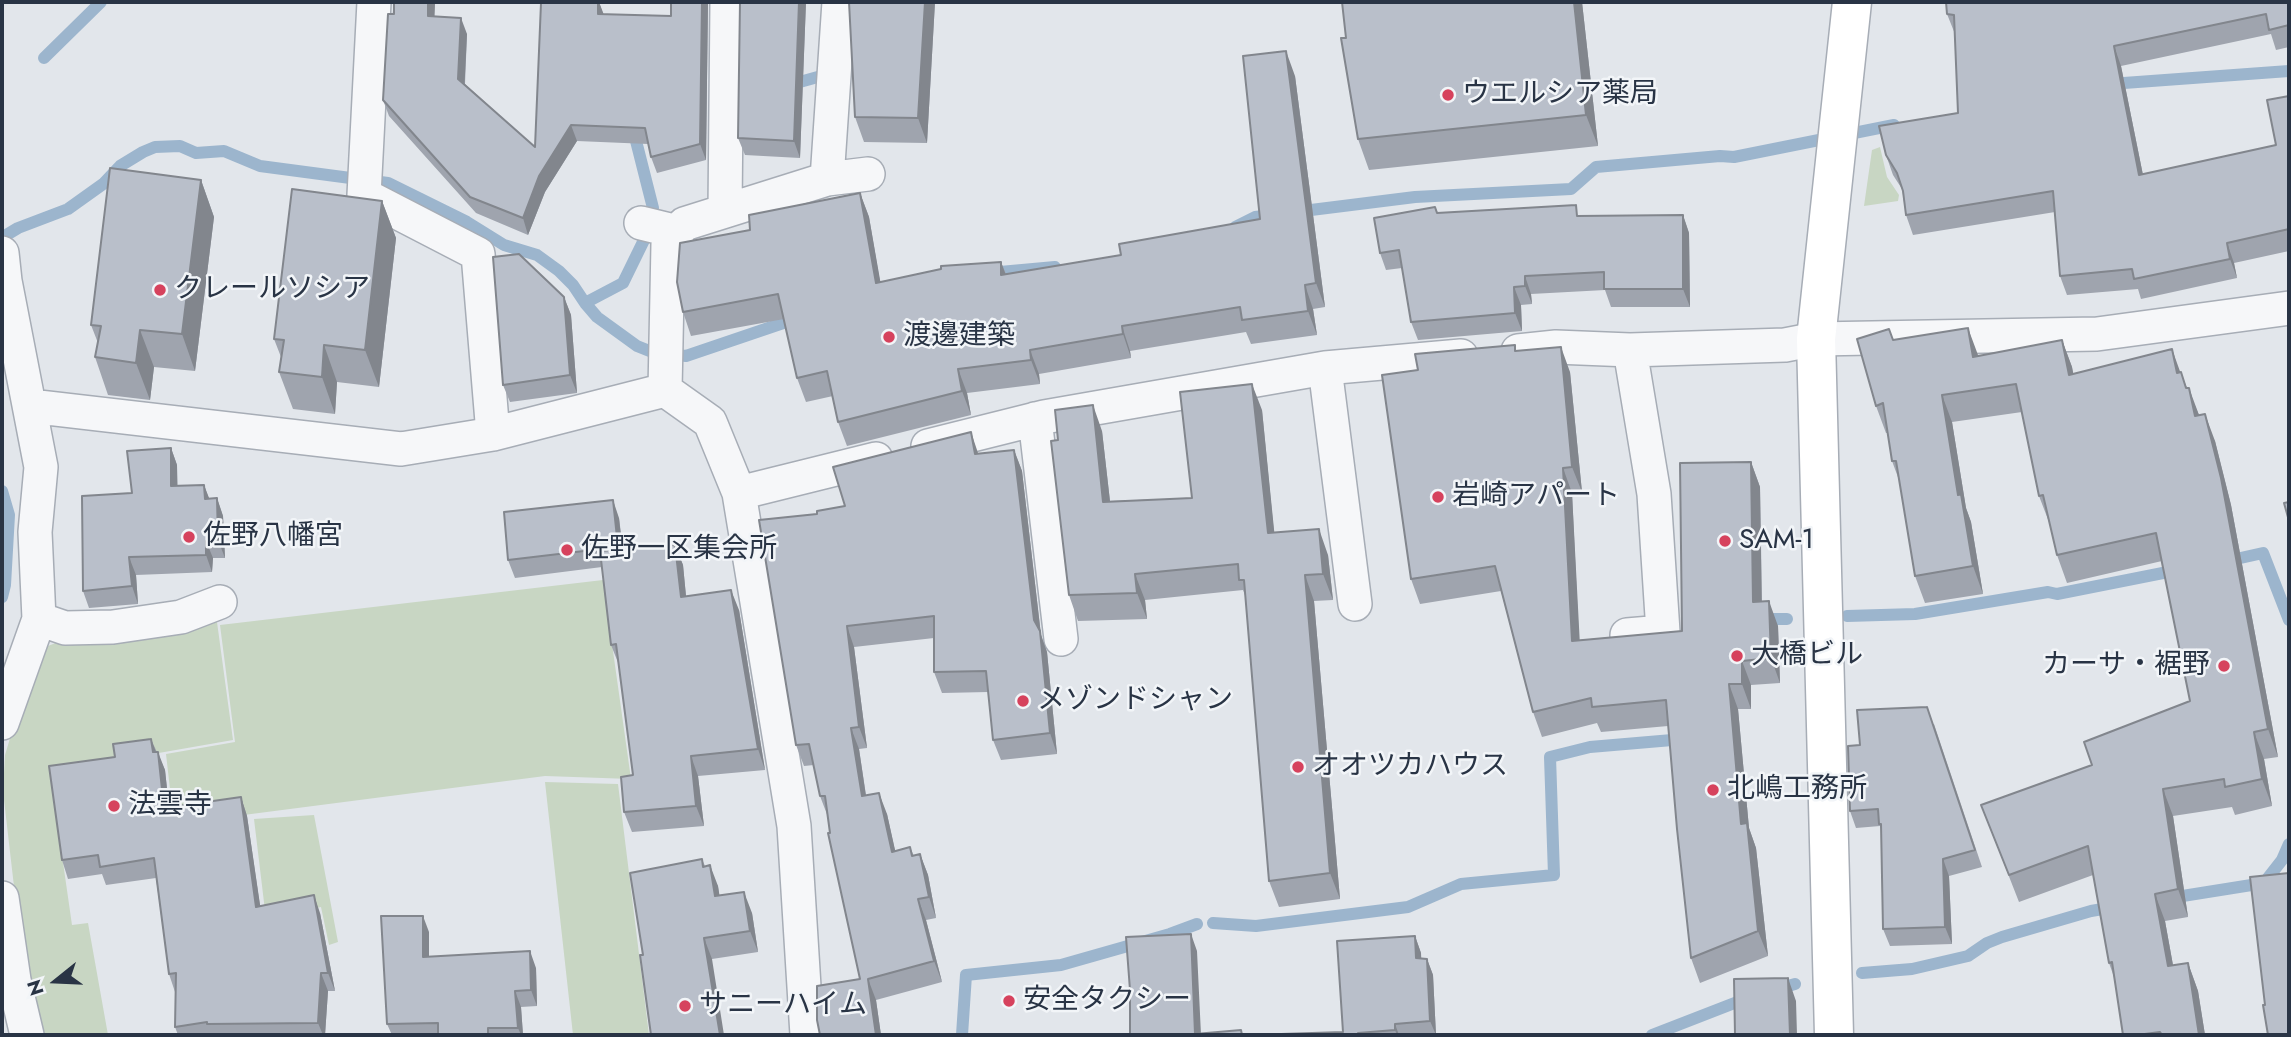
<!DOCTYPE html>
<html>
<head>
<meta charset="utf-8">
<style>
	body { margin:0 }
	#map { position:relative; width:2291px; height:1037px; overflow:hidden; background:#e2e6eb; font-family:Jost,sans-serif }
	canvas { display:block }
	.frame { position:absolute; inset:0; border:4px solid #293445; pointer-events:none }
	.north { position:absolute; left:21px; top:946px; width:70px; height:70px; -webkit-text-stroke:5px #f2f5f8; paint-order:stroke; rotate:252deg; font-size:19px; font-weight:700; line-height:28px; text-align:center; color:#293445 }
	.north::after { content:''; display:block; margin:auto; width:24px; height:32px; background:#293445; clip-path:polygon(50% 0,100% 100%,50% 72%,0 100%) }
</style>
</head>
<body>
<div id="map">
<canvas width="2291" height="1037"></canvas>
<div class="frame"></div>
<div class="north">N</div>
</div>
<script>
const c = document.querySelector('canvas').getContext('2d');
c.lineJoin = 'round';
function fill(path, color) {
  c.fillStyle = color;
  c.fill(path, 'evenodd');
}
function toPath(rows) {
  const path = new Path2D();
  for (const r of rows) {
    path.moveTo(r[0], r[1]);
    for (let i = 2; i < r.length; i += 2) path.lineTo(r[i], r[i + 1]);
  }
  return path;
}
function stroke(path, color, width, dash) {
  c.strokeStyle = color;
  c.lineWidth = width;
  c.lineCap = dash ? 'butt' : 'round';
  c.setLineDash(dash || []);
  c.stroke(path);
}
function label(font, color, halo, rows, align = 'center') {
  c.font = font + ' Jost,"Noto Sans JP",sans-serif';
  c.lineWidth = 5;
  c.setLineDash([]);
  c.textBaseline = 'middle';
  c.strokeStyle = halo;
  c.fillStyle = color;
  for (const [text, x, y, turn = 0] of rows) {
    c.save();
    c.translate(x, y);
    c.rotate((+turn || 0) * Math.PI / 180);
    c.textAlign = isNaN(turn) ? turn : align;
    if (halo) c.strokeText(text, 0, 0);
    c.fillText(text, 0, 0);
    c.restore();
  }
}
fill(toPath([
	[1880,147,1887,177,1899,195,1898,201,1864,206,1872,150],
	[603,580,631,779,545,776,174,824,166,754,235,742,220,625],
	[217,622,233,740,50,772,72,925,88,923,108,1035,41,1035,19,930,3,791,5,755,14,725,39,660,48,646,58,642,181,634],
	[545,782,618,784,649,1035,573,1035],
	[314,815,338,942,329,945,321,907,266,919,254,819]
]), '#c8d6c3');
stroke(toPath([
	[44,58,101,2],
	[2110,84,2289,71],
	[789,85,832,73],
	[1295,212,1415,197,1571,189,1596,167,1720,156,1734,157,1894,125],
	[1235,227,1255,217,1274,215],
	[2,244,3,237,18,228,68,209,103,184,120,166,143,152,155,147,180,146,196,153,224,151,260,166,388,183,467,222,504,245,537,255,559,271,573,285,585,303,597,317,637,346,652,352,686,356,798,318],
	[989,273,1055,267],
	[585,303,623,283,645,238,653,208,633,129],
	[2,491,9,515,5,585,2,597],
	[2227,561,2263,553,2289,620],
	[1847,616,1915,614,2048,592,2057,594,2178,570],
	[1761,619,1787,619],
	[2170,898,2264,883,2282,860,2289,844],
	[1213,923,1256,926,1408,907,1461,884,1554,875,1550,757,1590,747,1684,739],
	[1862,973,1912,969,1968,956,1987,943,2002,937,2091,911,2114,907],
	[1774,990,1795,984],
	[962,1035,966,975,1061,965,1170,934,1197,924],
	[1652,1035,1750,997]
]), '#9cb5cd', 12);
const street = toPath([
	[374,2,364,195,478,254,493,434],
	[827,179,868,174],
	[725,211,727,2],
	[641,223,678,232],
	[2,253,5,281,41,467,35,532,39,619,2,723],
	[1518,351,1556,347,1630,350,1785,345,1816,339,2097,334,2289,308],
	[1325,368,1355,604],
	[30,406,401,449,493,434,665,390],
	[1035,419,1061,639],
	[928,446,1044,417,1325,368,1461,356],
	[739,493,876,459],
	[39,619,65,628,113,627,181,617,220,602],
	[1627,635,1663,632,1654,494,1630,350],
	[2,898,14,980,27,1035],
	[807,1035,794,826,739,493,710,422,665,390,668,244,684,224,827,179,839,2]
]);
const secondary = toPath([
	[1834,1035,1816,339,1852,2]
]);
stroke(street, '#a7adb6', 36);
stroke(secondary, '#a7adb6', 41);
stroke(street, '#f6f7f9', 33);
stroke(secondary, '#fff', 38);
fill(toPath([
	[394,2,435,2,434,17,467,34,465,84,535,147,553,2,599,2,603,14,671,16,708,2,706,160,657,173,651,157,648,144,577,141,545,192,528,235,476,213,389,116,383,100],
	[806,2,800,158,745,155,738,138],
	[935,2,927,143,864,142,855,117],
	[1342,2,1582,2,1598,146,1369,170,1358,139],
	[2289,2,2289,47,2276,50,2271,34,2121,66,2143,175,2276,145,2289,96,2289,251,2234,263,2237,278,2141,299,2138,289,2067,295,2060,276,2055,212,1913,235,1906,215,1902,189,1893,175,1886,155,1958,113,1955,34,1947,14],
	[1295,76,1325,307,1313,309,1317,335,1251,344,1246,332,1130,351,1131,358,1039,374,1040,384,967,393,971,415,847,446,838,422,833,396,806,402,797,378,784,319,691,336,683,312,750,230,860,193,869,217,880,282,1001,262,1006,274,1121,255,1260,219],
	[201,180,214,217,195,371,154,367,150,400,108,395,95,357,98,343,91,325],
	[382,201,396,238,379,387,337,382,335,414,293,409,279,372,281,357,274,339],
	[1435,207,1438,213,1580,216,1683,215,1689,233,1690,307,1611,307,1605,290,1531,294,1532,304,1521,305,1522,331,1418,340,1411,322,1402,268,1386,270,1380,253],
	[564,297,571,315,577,393,510,402,503,385],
	[1893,340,1978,356,2062,340,2072,367,2073,374,2180,372,2199,415,2215,441,2231,505,2278,757,2264,759,2272,806,2235,815,2232,807,2173,816,2188,917,2165,921,2173,965,2188,963,2198,991,2205,1035,2123,1035,2114,977,2109,963,2093,875,2019,902,1981,805,2092,765,2190,701,2162,561,2067,583,2057,555,2049,522,2039,496,2022,412,1952,422,1966,508,1971,522,1983,594,1925,603,1915,576,1899,480,1892,461,1888,433,1886,433,1876,406],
	[1517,351,1570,372,1582,492,1572,493,1579,640,1682,631,1751,462,1760,487,1762,601,1778,626,1780,683,1751,685,1751,709,1738,709,1749,828,1756,848,1768,956,1700,983,1691,958,1668,726,1601,732,1597,723,1542,737,1533,712,1501,591,1420,604,1411,579,1418,370],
	[1262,410,1274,533,1328,555,1333,600,1314,601,1340,899,1279,907,1269,881,1246,598,1243,590,1145,600,1147,619,1078,621,1069,595,1058,440,1102,431,1110,501,1192,498],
	[171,448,177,465,177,486,204,485,209,499,217,498,223,516,225,558,213,558,212,572,136,575,138,604,89,608,83,591,132,493],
	[1014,450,1022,471,1041,635,1047,652,1057,754,1001,760,993,740,988,692,942,693,934,672,934,638,854,647,867,748,859,749,866,795,887,814,895,851,910,847,914,856,920,854,928,875,936,918,926,920,942,982,876,1000,881,1035,820,1035,860,979,830,833,828,817,820,796,814,765,804,766,796,745,817,514,845,506,979,454],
	[619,518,623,549,675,545,683,565,686,596,739,610,765,770,698,776,704,826,632,832,624,812,633,775,619,665,611,645,602,567,515,578,508,560],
	[1934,724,1982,867,1949,876,1952,944,1890,946,1883,929,1881,829,1880,826,1856,828,1850,811,1860,745],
	[151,739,165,770,169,807,241,797,247,816,260,906,320,913,335,991,328,991,325,1035,178,1035,175,1027,175,992,169,974,156,878,106,885,102,874,68,879,62,860,115,757],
	[702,859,705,866,718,886,719,895,752,913,758,952,712,959,643,955],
	[429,932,429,957,536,968,537,1006,521,1007,523,1035,392,1035,387,1024],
	[1415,936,1421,953,1421,958,1427,959,1433,975,1436,1035,1250,1035,1343,1032]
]), '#9fa4ae');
fill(toPath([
	[428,2,435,2,434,32,428,16],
	[598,2,599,2,604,15,598,14],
	[702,2,708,2,706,160,700,144],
	[799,2,806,2,800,158,794,141],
	[925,2,935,2,927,143,918,118],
	[1574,2,1582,2,1598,146,1586,115],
	[461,18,467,34,464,95,458,79],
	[2114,46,2121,66,2147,195,2139,175],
	[1286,51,1295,76,1325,307,1316,283],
	[571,125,577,141,545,192,528,235,523,218,539,176],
	[201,180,214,217,195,371,182,334],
	[860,193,869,217,885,308,876,283],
	[382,201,396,238,379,387,365,350],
	[1683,215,1689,233,1690,307,1683,289],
	[2227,243,2234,263,2237,278,2230,259],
	[1001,262,1010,286,1001,275],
	[1525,276,1531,294,1532,304,1525,286],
	[1305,285,1313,309,1317,335,1308,311],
	[1514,287,1521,305,1522,331,1515,313],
	[564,297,571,315,577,393,570,375],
	[1122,326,1130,351,1131,358,1123,334],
	[1968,328,1978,355,1983,385,1973,357],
	[140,330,154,367,150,400,136,363],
	[2062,340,2072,367,2079,402,2069,375],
	[324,345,337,382,335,414,322,377],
	[1561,347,1570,372,1582,492,1572,467],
	[2172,349,2182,377,2177,373],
	[1030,350,1039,374,1040,384,1031,360],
	[958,369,967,393,971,415,962,391],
	[2181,372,2191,400,2189,388,2199,415,2205,443],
	[1252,384,1262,410,1277,559,1268,533],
	[1942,395,1952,422,1966,508,1971,522,1983,594,1973,566,1958,495],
	[1093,405,1102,431,1113,528,1103,502],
	[2205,414,2215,441,2231,505,2278,757,2268,729],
	[971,432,978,453,982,475,975,454],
	[171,448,177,465,178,504,171,486],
	[1014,450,1022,471,1041,635,1047,652,1057,754,1050,733,1034,620],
	[1751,462,1760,487,1762,626,1753,602],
	[1563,468,1572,493,1581,665,1572,641],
	[204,485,211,503,205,499],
	[217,498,223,516,225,558,218,540],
	[613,500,619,518,624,565,618,547],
	[1319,529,1328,555,1333,600,1323,574],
	[206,541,213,558,212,572,206,555],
	[675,545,683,565,688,617,681,597],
	[129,557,136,575,138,604,132,586],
	[1135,574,1145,600,1147,619,1137,593],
	[1305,575,1314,601,1340,899,1330,873],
	[731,590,739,610,765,770,758,749],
	[1769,601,1778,626,1780,683,1771,658],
	[847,626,854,647,867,748,859,727],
	[1742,661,1751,685,1751,709,1742,684],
	[1729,684,1738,709,1749,828,1756,848,1768,956,1758,931,1741,824],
	[851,728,859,749,869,817,862,796],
	[2254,732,2264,759,2272,806,2262,779],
	[151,739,158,757,158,752,165,770,171,826,164,808],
	[691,756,698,776,704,826,696,806],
	[2163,789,2173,816,2188,917,2178,889],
	[879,793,887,814,900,872,892,852],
	[241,797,247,816,263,925,256,907],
	[920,854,928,875,936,918,929,897],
	[1943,859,1949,876,1952,944,1945,927],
	[710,865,718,886,723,917,715,896],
	[744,892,752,913,758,952,750,931],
	[2155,894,2165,921,2178,993,2168,966],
	[314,895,320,913,335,991,328,973],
	[918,899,926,920,942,982,934,961],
	[423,916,429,932,429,974,423,957],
	[1191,934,1197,951,1201,1035,1195,1034],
	[1415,936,1421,953,1422,974,1416,958],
	[704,938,712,959,724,1035,720,1035],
	[530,951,536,968,537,1006,531,990],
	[1427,959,1433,975,1436,1035,1430,1021],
	[2188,963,2198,991,2205,1035,2199,1035],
	[321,973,328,991,325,1035,323,1035,318,1023],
	[1788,978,1796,1001,1797,1035,1790,1035],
	[868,979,876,1000,881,1035,876,1035],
	[515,991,521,1007,523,1035,521,1035,518,1028],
	[1395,1024,1399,1035,1397,1035,1395,1030]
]), '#82868d');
const building = toPath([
	[394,2,428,2,428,16,461,18,458,79,535,147,541,3,598,2,598,14,671,16,671,2,702,2,700,144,651,157,645,128,571,125,539,176,523,218,470,197,383,100,388,14,394,14,394,2],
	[740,2,799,2,794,141,738,138,740,2],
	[849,2,925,2,918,118,855,117,849,2],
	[1342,2,1574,2,1586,115,1358,139,1341,38,1346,38,1342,2],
	[1946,2,2289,2,2289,25,2269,30,2266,14,2114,46,2139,175,2276,145,2267,100,2289,96,2289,229,2227,243,2230,259,2134,279,2132,269,2060,276,2053,191,1906,215,1903,191,1897,173,1886,155,1879,126,1958,113,1954,15,1947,14,1946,2],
	[1286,51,1316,283,1305,285,1308,311,1242,320,1240,307,1122,326,1123,334,1030,350,1031,360,958,369,962,391,838,422,827,371,797,378,778,294,683,312,677,282,680,243,750,230,749,215,860,193,876,283,941,269,941,266,1001,262,1001,275,1121,255,1119,244,1260,219,1243,56,1286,51],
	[110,168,201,180,182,334,140,330,136,363,95,357,101,326,91,325,110,168],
	[292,189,382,201,365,350,324,345,322,377,279,372,284,340,274,339,292,189],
	[1576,205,1577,216,1683,215,1683,289,1604,289,1604,272,1525,276,1525,286,1514,287,1515,313,1411,322,1399,250,1380,253,1374,218,1435,207,1437,213,1576,205],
	[519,254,564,297,570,375,503,385,493,257,519,254],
	[1968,328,1973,357,2062,340,2069,375,2172,349,2177,373,2181,372,2186,388,2189,388,2195,416,2205,414,2221,478,2268,729,2254,732,2262,779,2225,787,2224,779,2163,789,2178,889,2155,894,2168,966,2188,963,2199,1035,2162,1035,2160,1032,2137,1035,2123,1035,2112,962,2109,963,2088,846,2009,875,1981,805,2092,765,2084,742,2190,701,2156,533,2057,555,2043,495,2039,496,2016,384,1942,395,1958,495,1961,494,1973,566,1915,576,1896,461,1892,461,1883,403,1876,406,1857,339,1889,329,1893,340,1968,328],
	[1515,345,1515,351,1561,347,1572,467,1563,468,1572,641,1682,631,1680,463,1751,462,1753,602,1769,601,1771,658,1742,661,1742,684,1729,684,1741,824,1747,823,1758,931,1691,958,1677,829,1666,700,1592,707,1591,698,1533,712,1495,566,1411,579,1382,375,1418,370,1415,354,1515,345],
	[1252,384,1268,533,1319,529,1323,574,1305,575,1330,873,1269,881,1244,580,1239,580,1238,564,1135,574,1137,593,1069,595,1051,441,1058,440,1055,410,1093,405,1103,502,1192,498,1180,392,1252,384],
	[971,432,975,454,1014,450,1034,620,1040,631,1050,733,993,740,986,671,934,672,934,616,847,626,859,727,851,728,862,796,879,793,892,852,910,847,912,856,920,854,929,897,918,899,934,961,868,979,876,1035,820,1035,817,1020,817,986,860,979,828,833,830,833,825,796,820,796,809,744,796,745,759,520,817,514,817,511,845,506,833,467,971,432],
	[171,448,171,486,204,485,205,499,217,498,218,540,206,541,206,555,129,557,132,586,83,591,82,496,132,493,127,451,171,448],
	[613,500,618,547,508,560,504,512,613,500],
	[2289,502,2289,521,2284,503,2289,502],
	[675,545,681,597,731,590,758,749,691,756,696,806,624,812,621,777,633,775,616,644,611,645,600,551,675,545],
	[1927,707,1975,850,1943,859,1945,927,1883,929,1881,824,1879,824,1878,809,1850,811,1848,746,1860,745,1857,710,1927,707],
	[151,739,153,752,158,752,164,808,241,797,256,907,314,895,328,973,321,973,318,1023,207,1024,207,1022,175,1027,176,973,169,974,154,858,100,867,98,855,62,860,49,766,115,757,113,744,151,739],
	[702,859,703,867,710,865,715,896,744,892,750,931,704,938,720,1035,651,1035,640,955,643,955,630,873,702,859],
	[2289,873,2289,1035,2268,1035,2263,1005,2265,1005,2250,877,2289,873],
	[381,916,423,916,423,957,530,951,531,990,515,991,518,1028,488,1028,488,1035,438,1035,438,1023,387,1024,381,916],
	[1191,934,1195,1034,1241,1030,1242,1035,1130,1035,1130,990,1126,937,1191,934],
	[1415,936,1416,958,1427,959,1430,1021,1395,1024,1395,1030,1358,1033,1358,1035,1250,1035,1343,1032,1337,941,1415,936],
	[1788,978,1790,1035,1735,1035,1734,979,1788,978]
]);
fill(building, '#b9bfca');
stroke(building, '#82868d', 2);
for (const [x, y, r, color] of [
	[1448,95,7,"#d6425d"],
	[160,290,7,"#d6425d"],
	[889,337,7,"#d6425d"],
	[1438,497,7,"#d6425d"],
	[189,537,7,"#d6425d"],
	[1725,541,7,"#d6425d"],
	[567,550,7,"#d6425d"],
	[1737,656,7,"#d6425d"],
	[2224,666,7,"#d6425d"],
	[1023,701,7,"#d6425d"],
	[1298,767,7,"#d6425d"],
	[1713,790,7,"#d6425d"],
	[114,806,7,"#d6425d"],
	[1009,1001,7,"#d6425d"],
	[685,1006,7,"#d6425d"]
]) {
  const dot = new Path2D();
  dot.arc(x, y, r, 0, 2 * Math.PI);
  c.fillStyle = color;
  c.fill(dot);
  stroke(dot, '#f2f5f8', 2.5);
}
label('28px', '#293445', '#f2f5f8', [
	["ウエルシア薬局",1462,95],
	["クレールソシア",174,290],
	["渡邊建築",903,337],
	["岩崎アパート",1452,497],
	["佐野八幡宮",203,537],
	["SAM-1",1739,541],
	["佐野一区集会所",581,550],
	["大橋ビル",1751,656],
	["カーサ・裾野",2210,666,"right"],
	["メゾンドシャン",1037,701],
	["オオツカハウス",1312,767],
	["北嶋工務所",1727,790],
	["法雲寺",128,806],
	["安全タクシー",1023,1001],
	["サニーハイム",699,1006]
], 'left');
</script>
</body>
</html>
